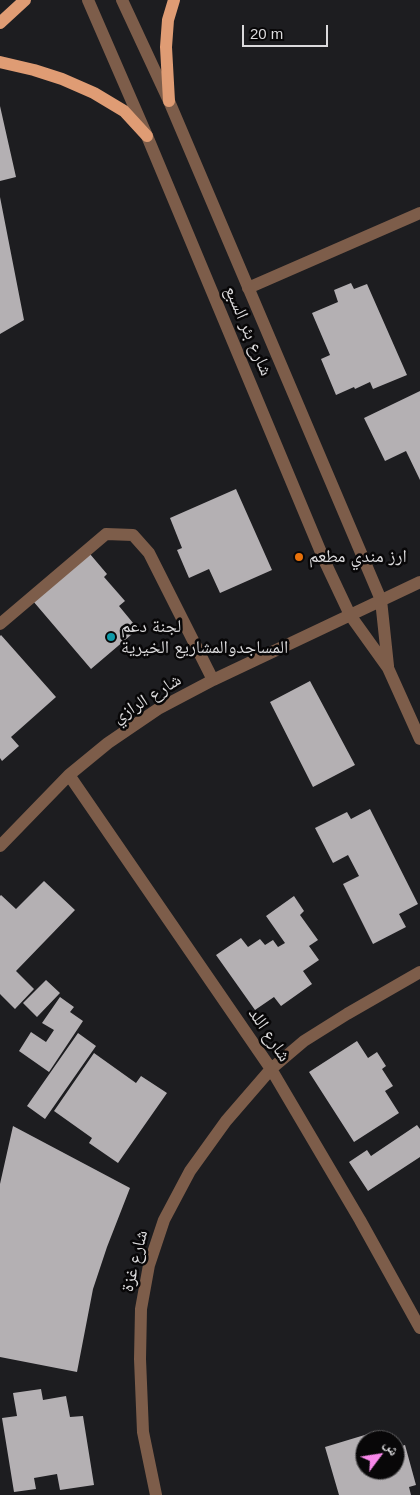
<!DOCTYPE html>
<html>
<head>
<meta charset="utf-8">
<style>
	body { margin:0 }
	#map { position:relative; width:420px; height:1495px; overflow:hidden; background:#1d1d20; font-family:Arial,"Noto Naskh Arabic",sans-serif }
	canvas { display:block }
	.north { position:absolute; left:355px; top:1430px; width:50px; height:50px; box-sizing:border-box; background:#080708; border:1px solid #5c5b5d; border-radius:50%; rotate:59deg; font-size:14px; font-weight:700; line-height:20px; text-align:center; color:#dbdadc }
	.north::after { content:''; display:block; margin:auto; width:18px; height:22px; background:#f888ea; clip-path:polygon(50% 0,100% 100%,50% 72%,0 100%) }
	.scale { position:absolute; left:242px; top:25px; width:86px; height:22px; box-sizing:border-box; border:2px solid #dbdadc; border-top:0; padding-left:6px; font-size:15px; line-height:18px; white-space:nowrap; color:#dbdadc; -webkit-text-stroke:4px #080708; paint-order:stroke }
</style>
</head>
<body>
<div id="map">
<canvas width="420" height="1495"></canvas>
<div class="north">ش</div>
<div class="scale">20 m</div>
</div>
<script>
const c = document.querySelector('canvas').getContext('2d');
c.lineJoin = 'round';
function fill(path, color) {
  c.fillStyle = color;
  c.fill(path, 'evenodd');
}
function toPath(rows) {
  const path = new Path2D();
  for (const r of rows) {
    path.moveTo(r[0], r[1]);
    for (let i = 2; i < r.length; i += 2) path.lineTo(r[i], r[i + 1]);
  }
  return path;
}
function stroke(path, color, width, dash) {
  c.strokeStyle = color;
  c.lineWidth = width;
  c.lineCap = dash ? 'butt' : 'round';
  c.setLineDash(dash || []);
  c.stroke(path);
}
function label(font, color, halo, rows, align = 'center') {
  c.font = font + ' Arial,"Noto Naskh Arabic",sans-serif';
  c.lineWidth = 5;
  c.setLineDash([]);
  c.textBaseline = 'middle';
  c.strokeStyle = halo;
  c.fillStyle = color;
  for (const [text, x, y, turn = 0] of rows) {
    c.save();
    c.translate(x, y);
    c.rotate((+turn || 0) * Math.PI / 180);
    c.textAlign = isNaN(turn) ? turn : align;
    if (halo) c.strokeText(text, 0, 0);
    c.fillText(text, 0, 0);
    c.restore();
  }
}
fill(toPath([
	[0,106,16,177,0,181],
	[0,197,24,320,0,334],
	[351,283,354,289,367,284,407,375,373,389,370,382,355,389,354,387,336,395,321,359,330,355,312,313,338,302,334,290],
	[420,391,420,480,406,451,385,461,364,418],
	[236,489,272,570,220,593,209,569,189,578,177,550,182,548,170,518],
	[90,554,107,574,104,577,125,601,119,606,138,629,91,669,33,601],
	[1,635,56,697,11,737,19,746,2,761,0,758,0,636],
	[310,681,355,765,313,787,270,702],
	[370,809,418,904,399,914,406,927,373,944,343,884,359,876,348,855,333,863,315,828,347,812,351,819],
	[44,881,75,910,16,971,34,989,15,1009,0,994,0,896,1,895,16,909],
	[294,896,304,911,300,915,318,940,309,946,319,960,303,971,312,984,281,1006,274,997,255,1010,216,955,241,938,248,947,260,939,265,945,273,940,278,947,285,943,266,916],
	[46,980,60,993,37,1017,23,1003],
	[60,997,74,1007,70,1012,83,1021,49,1072,19,1051,31,1032,46,1042,54,1030,42,1023],
	[78,1033,96,1046,45,1119,27,1106],
	[357,1041,368,1058,377,1052,386,1066,382,1069,393,1086,385,1091,399,1113,354,1142,309,1072],
	[94,1053,136,1083,141,1076,167,1093,118,1163,89,1143,92,1138,54,1111],
	[417,1125,420,1129,420,1157,368,1191,349,1162,367,1150,371,1156],
	[13,1126,130,1188,107,1247,93,1289,77,1372,0,1357,0,1184],
	[41,1389,43,1400,66,1396,70,1417,83,1416,94,1485,60,1490,57,1474,34,1478,36,1489,14,1492,2,1418,17,1416,13,1393],
	[368,1434,369,1440,365,1440,365,1470,395,1470,395,1448,405,1445,416,1485,409,1487,411,1495,339,1495,325,1447]
]), '#b4b0b3');
stroke(toPath([
	[88,0,147,136,325,562,350,615,388,668,420,739],
	[122,0,169,101,381,600,388,666],
	[248,288,420,213],
	[0,624,106,534,133,535,149,553,213,680],
	[69,775,271,1069,360,1220,420,1328],
	[0,846,69,775,108,743,158,709,213,680,420,582],
	[156,1495,143,1432,140,1359,141,1309,149,1265,164,1220,190,1171,226,1121,271,1069,304,1041,347,1014,420,972]
]), '#7d5d4a', 12);
stroke(toPath([
	[0,23,25,0],
	[0,62,34,70,62,79,94,93,124,111,147,136],
	[169,101,166,47,168,20,174,0]
]), '#df9c74', 12);
for (const [x, y, r, color] of [
	[299,557,5,"#e8710a"],
	[111,637,5,"#0f9aa8"]
]) {
  const dot = new Path2D();
  dot.arc(x, y, r, 0, 2 * Math.PI);
  c.fillStyle = color;
  c.fill(dot);
  stroke(dot, '#080708', 2);
}
label('18px', '#dbdadc', '#080708', [
	["شارع بئر السبع",248,331,67],
	["شارع الرازي",147,699,-32],
	["شارع اللد",269,1035,56],
	["شارع غزة",135,1261,-76]
]);
label('18px', '#dbdadc', '#080708', [
	["ارز مندي مطعم",309,557],
	["لجنة دعم",121,627],
	["المساجدوالمشاريع الخيرية",121,648]
], 'left');
</script>
</body>
</html>
